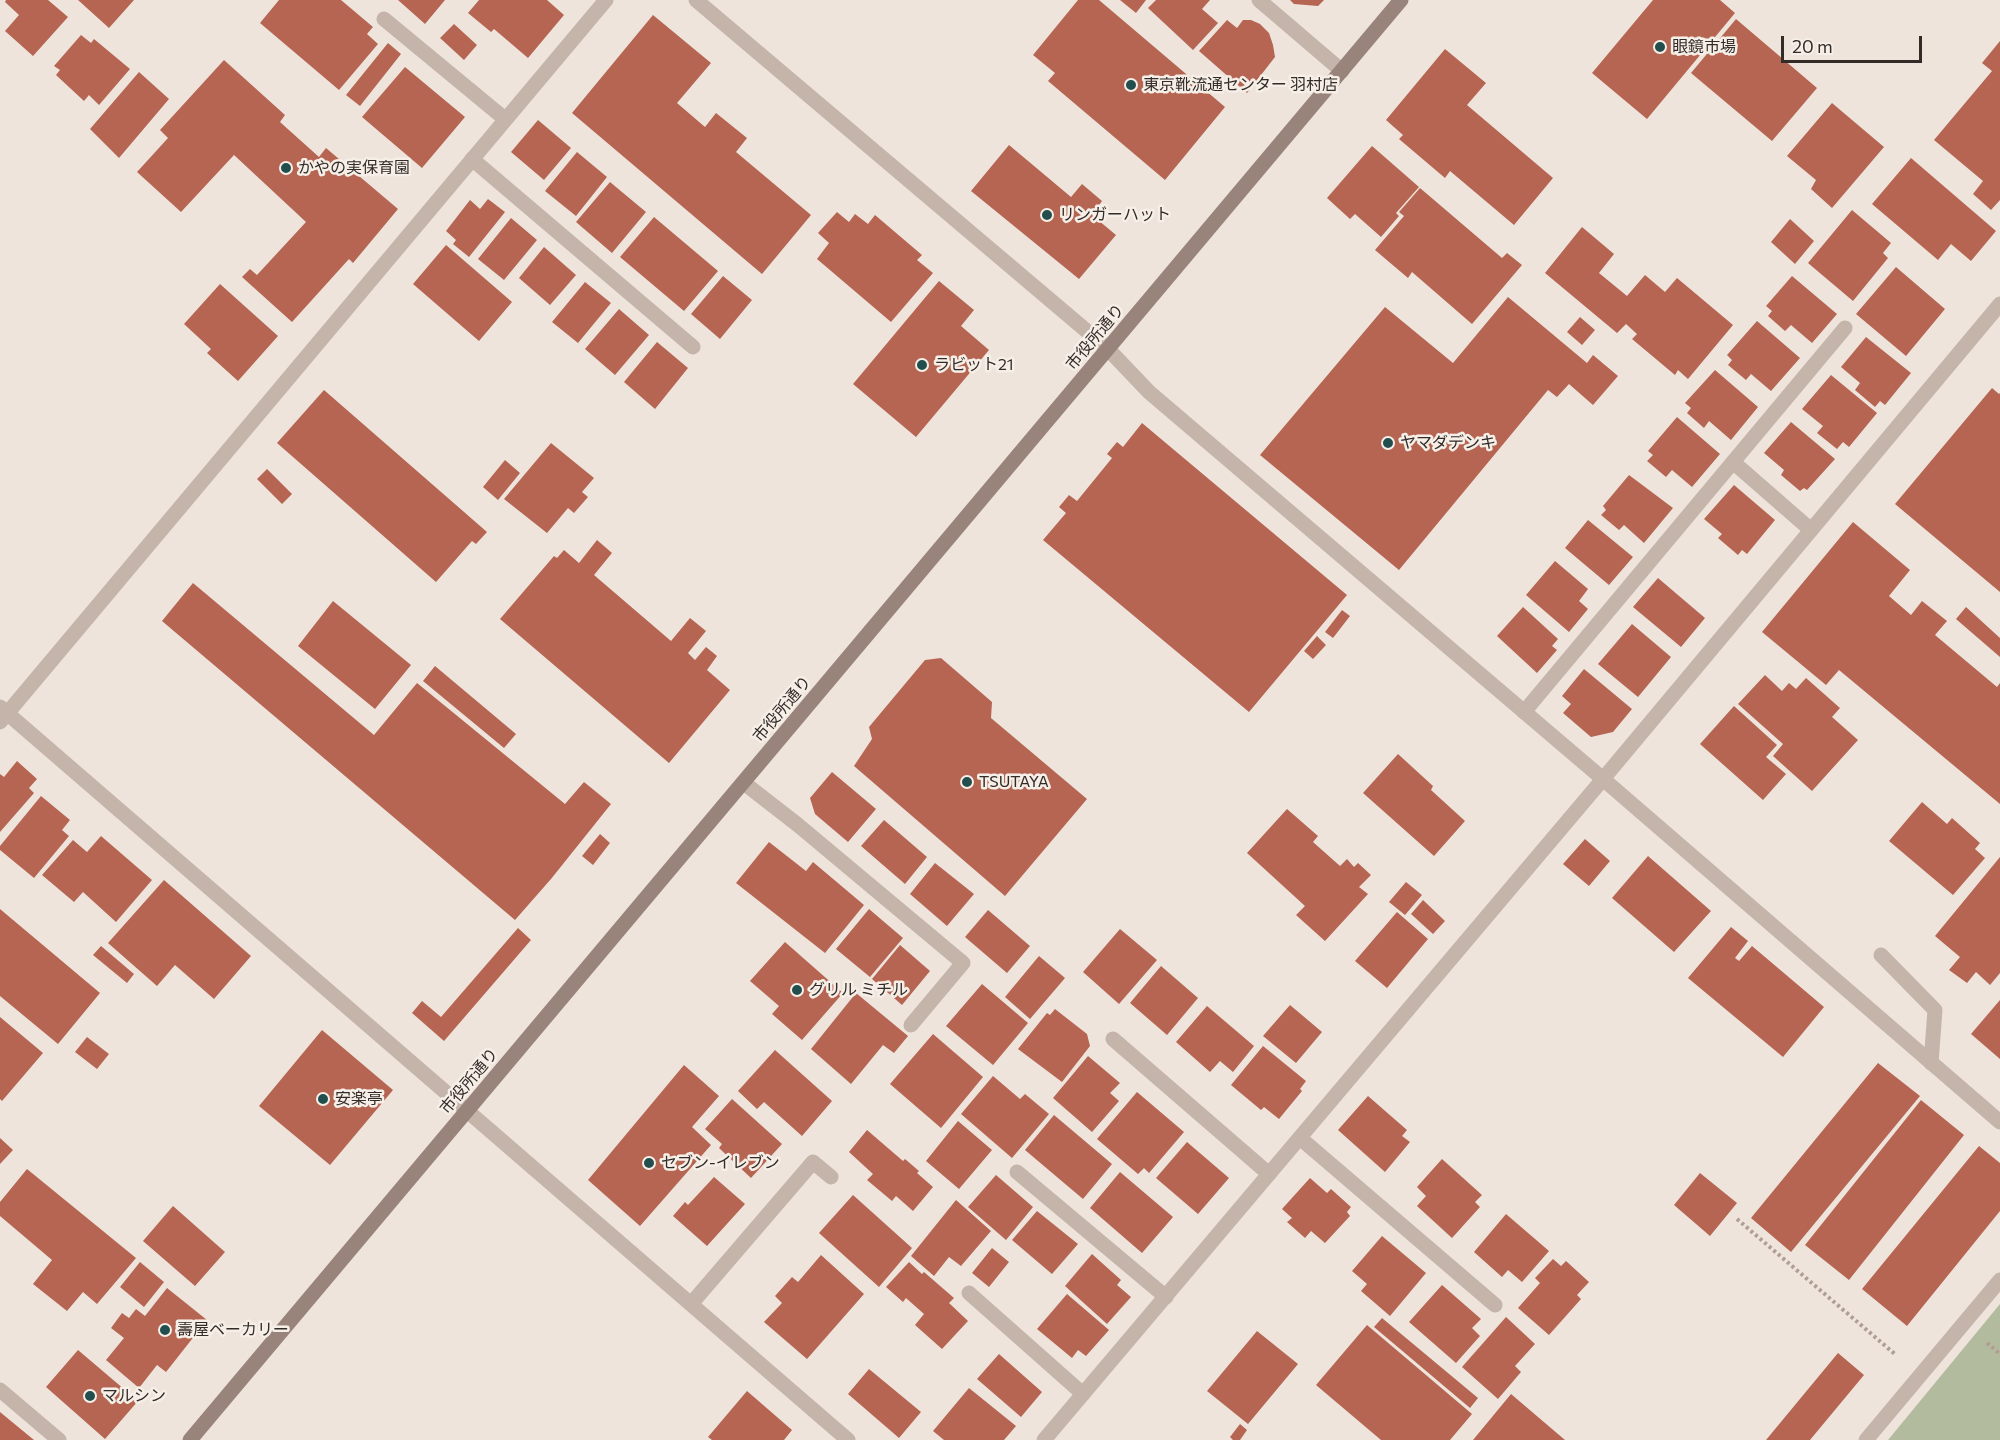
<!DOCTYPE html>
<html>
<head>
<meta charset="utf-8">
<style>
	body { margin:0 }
	#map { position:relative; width:2000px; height:1440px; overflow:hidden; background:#eee4dc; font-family:Commissioner,sans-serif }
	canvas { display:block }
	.scale { position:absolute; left:1781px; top:36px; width:141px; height:27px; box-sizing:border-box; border:3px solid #332b28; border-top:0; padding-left:8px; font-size:18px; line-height:21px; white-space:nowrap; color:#332b28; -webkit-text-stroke:4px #f6efe7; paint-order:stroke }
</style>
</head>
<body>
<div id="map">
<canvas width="2000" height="1440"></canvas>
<div class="scale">20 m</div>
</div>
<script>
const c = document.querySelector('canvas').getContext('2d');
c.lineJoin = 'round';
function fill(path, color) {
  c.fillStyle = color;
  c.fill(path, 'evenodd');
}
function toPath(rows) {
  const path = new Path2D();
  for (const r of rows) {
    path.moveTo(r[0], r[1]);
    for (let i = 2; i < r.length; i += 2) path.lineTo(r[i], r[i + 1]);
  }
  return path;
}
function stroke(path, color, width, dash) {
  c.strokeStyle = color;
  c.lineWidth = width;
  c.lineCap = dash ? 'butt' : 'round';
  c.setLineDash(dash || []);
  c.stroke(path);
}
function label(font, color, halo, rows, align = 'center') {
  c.font = font + ' Commissioner,"Noto Sans JP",sans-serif';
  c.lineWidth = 5;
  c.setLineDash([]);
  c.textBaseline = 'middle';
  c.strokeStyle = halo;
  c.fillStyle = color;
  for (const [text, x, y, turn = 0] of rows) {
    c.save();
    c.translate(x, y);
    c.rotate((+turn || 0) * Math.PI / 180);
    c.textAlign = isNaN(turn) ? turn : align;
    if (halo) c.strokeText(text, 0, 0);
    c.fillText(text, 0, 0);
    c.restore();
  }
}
fill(toPath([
	[2000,1304,2000,1440,1888,1440]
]), '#b3bb9e');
fill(toPath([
	[6,0,48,0,68,17,33,56,5,31,19,15,5,2],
	[78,0,134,0,109,28],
	[279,0,341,0,373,27,367,34,378,44,339,90,260,23],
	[398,0,445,0,425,24],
	[479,0,547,0,564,15,528,58,494,29,491,32,468,13],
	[1078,0,1099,0,1225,107,1165,180,1048,81,1055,73,1033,55],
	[1120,0,1146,0,1136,13],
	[1156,0,1210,0,1202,9,1218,23,1193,50,1148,8],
	[1290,0,1324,0,1318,6,1294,4],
	[1653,0,1720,0,1735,13,1647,119,1592,73],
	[653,15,711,63,677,103,705,127,716,113,747,138,736,152,811,215,762,274,572,113],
	[1736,19,1817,88,1772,141,1691,73],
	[1227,20,1237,28,1243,20,1251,20,1260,24,1269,33,1273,45,1275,57,1247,93,1199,51],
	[454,24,477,45,464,60,440,38],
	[81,35,91,43,94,39,130,69,99,105,89,95,84,101,56,75,60,70,54,66],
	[2000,41,2000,200,1991,210,1973,194,1983,181,1934,140,1992,71,1982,63],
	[388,43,401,54,360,106,346,95],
	[1445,49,1486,83,1467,105,1553,178,1514,225,1450,171,1445,178,1399,139,1403,135,1386,120],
	[224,60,285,115,280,122,319,157,326,148,398,209,353,263,349,259,292,322,242,277,250,269,257,275,306,222,234,155,181,212,137,172,168,138,160,130],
	[405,67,465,117,422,168,362,117],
	[139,72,169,99,119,158,90,129],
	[1832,103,1884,147,1832,208,1811,189,1816,180,1787,156],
	[538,120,571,148,544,180,511,152],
	[1009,145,1071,197,1082,184,1102,201,1092,215,1116,235,1079,279,971,191],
	[1372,146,1419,187,1396,213,1399,216,1381,237,1355,214,1350,219,1327,198],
	[577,152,607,177,576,216,545,191],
	[1911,158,1996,231,1971,261,1951,244,1938,260,1872,204],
	[610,182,646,212,612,253,576,222],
	[1420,188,1502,258,1507,253,1522,265,1472,324,1412,272,1408,278,1375,250,1404,216,1399,212],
	[488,199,505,212,469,257,453,244,456,240,446,231,470,200,480,209],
	[1852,210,1891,243,1883,253,1888,258,1853,301,1808,263],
	[837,212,849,222,855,214,868,224,875,215,922,255,917,260,933,273,891,322,817,259,829,243,818,233],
	[654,217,718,271,684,311,620,257],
	[511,218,537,240,504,280,478,259],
	[1790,219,1814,241,1795,264,1771,242],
	[1582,227,1614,254,1599,273,1627,296,1645,275,1665,292,1677,278,1733,325,1688,379,1678,370,1675,375,1632,339,1637,334,1626,324,1617,333,1545,273],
	[446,245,512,302,479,341,413,284],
	[544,247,576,275,550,305,519,278],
	[1896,267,1945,309,1906,356,1856,314],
	[723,276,752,300,720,339,691,314],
	[1792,276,1837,314,1812,343,1791,325,1785,331,1768,316,1772,311,1766,306],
	[939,281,974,310,961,326,989,350,916,437,853,384],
	[585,282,611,303,578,343,552,322],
	[220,284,278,336,238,381,207,353,211,349,184,324],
	[1508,297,1587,363,1593,355,1618,376,1593,405,1569,384,1557,397,1548,390,1399,570,1260,455,1385,307,1453,363],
	[619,309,649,335,615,375,585,349],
	[1580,317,1595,330,1582,345,1567,332],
	[1757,321,1800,358,1771,391,1751,374,1746,380,1728,365,1732,360,1727,355],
	[1866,337,1911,373,1885,405,1880,401,1875,407,1855,390,1860,383,1841,367],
	[657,342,688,368,655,409,624,382],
	[1715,370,1758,407,1731,440,1709,421,1704,428,1687,413,1691,408,1685,403],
	[1831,375,1877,413,1849,447,1843,442,1837,449,1817,433,1823,426,1802,409],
	[1992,388,1999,394,2000,393,2000,592,1895,504],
	[324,390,487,532,476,544,472,541,436,582,277,443],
	[1677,417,1720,454,1692,487,1672,470,1666,477,1647,461,1653,455,1648,451],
	[1791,422,1835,459,1807,490,1804,488,1800,491,1781,475,1784,470,1764,453],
	[1142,423,1347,595,1249,712,1043,540,1066,513,1059,507,1069,495,1077,501,1112,458,1107,454,1117,442,1123,447],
	[551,443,594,478,582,492,588,497,574,513,568,508,547,533,504,499],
	[505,460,520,473,498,500,483,487],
	[267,469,292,494,282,504,257,479],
	[1629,475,1673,508,1644,543,1624,525,1619,530,1601,515,1606,510,1603,506],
	[1734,485,1775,520,1747,554,1742,550,1738,555,1718,538,1722,534,1704,519],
	[1588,520,1633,557,1609,585,1565,548],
	[1853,522,1910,570,1889,596,1911,615,1922,601,1947,621,1935,635,1997,687,2000,683,2000,804,1839,670,1826,685,1762,632],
	[597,540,612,553,594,575,671,641,690,618,706,631,688,653,695,660,706,647,717,656,707,670,730,690,669,763,500,619,554,556,557,558,564,550,579,563],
	[1555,561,1588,589,1579,601,1588,609,1569,632,1526,595],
	[1658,578,1705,618,1681,647,1633,607],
	[193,583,374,735,417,683,565,804,584,782,611,804,551,879,515,920,162,621],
	[333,601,411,665,375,709,298,646],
	[1523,607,1558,639,1552,646,1557,650,1537,673,1497,636],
	[1966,607,2000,638,2000,657,1956,619],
	[1342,610,1350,616,1333,638,1325,632],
	[1632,624,1671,657,1638,697,1598,664],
	[1317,636,1326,645,1313,659,1304,651],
	[941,658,992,702,991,718,1087,799,1005,896,854,766,872,739,869,727,925,660],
	[435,666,516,734,504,748,423,681],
	[1584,669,1632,709,1613,732,1591,737,1563,713,1571,704,1562,696],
	[1765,675,1782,691,1789,683,1796,689,1806,678,1840,708,1832,717,1858,740,1812,791,1773,756,1783,744,1738,704],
	[1734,706,1777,745,1766,757,1786,774,1763,800,1700,744],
	[1398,754,1433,786,1431,790,1465,821,1434,856,1363,793],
	[17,761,37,779,29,788,34,793,0,832,0,774,4,777],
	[832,772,876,809,848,842,815,814,810,798],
	[41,796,70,820,62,830,69,836,34,878,0,850,0,846],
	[1922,802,1947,824,1952,818,1980,843,1975,849,1985,858,1953,895,1889,841],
	[1287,809,1318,836,1313,842,1340,866,1347,859,1354,867,1358,863,1371,875,1359,887,1368,894,1325,941,1296,915,1305,906,1247,853],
	[884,820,927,857,905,884,861,846],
	[600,834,610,843,593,865,582,856],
	[101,836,152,880,116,922,83,892,74,902,42,875,73,840,87,852],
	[1585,839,1610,861,1589,886,1563,864],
	[769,842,806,871,813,862,864,905,825,953,736,883],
	[1648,856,1711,911,1674,952,1612,898],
	[2000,857,2000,973,1990,985,1976,972,1967,983,1949,970,1960,957,1935,936],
	[935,863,974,894,947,926,910,894],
	[164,880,251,956,214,999,175,965,157,986,108,943],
	[1406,882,1422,895,1405,915,1389,902],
	[1423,900,1445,921,1433,934,1411,914],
	[0,909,100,993,58,1044,0,996],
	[869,909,903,938,870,977,836,949],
	[988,910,1030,946,1007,973,965,937],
	[1397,912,1428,939,1387,988,1355,961],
	[1731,927,1748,941,1735,958,1739,961,1752,946,1824,1007,1783,1057,1688,978],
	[518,928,531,940,444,1041,412,1013,422,1001,441,1017],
	[1120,929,1157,960,1119,1004,1083,972],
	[785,942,843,993,802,1040,772,1014,779,1006,750,981],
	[900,945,930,971,902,1005,872,979],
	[101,946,134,974,127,983,93,955],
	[1039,956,1065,978,1030,1019,1005,997],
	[1161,966,1198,998,1167,1035,1130,1003],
	[982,984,1028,1023,993,1065,946,1026],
	[856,993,908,1036,894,1053,883,1045,851,1084,811,1049],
	[2000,1000,2000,1059,1971,1034],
	[1290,1005,1322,1032,1296,1063,1263,1036],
	[1207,1006,1254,1046,1233,1072,1220,1061,1210,1072,1176,1042],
	[1055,1009,1087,1034,1090,1046,1062,1082,1018,1049,1047,1013,1050,1015],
	[0,1017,43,1053,2,1101,0,1099],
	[322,1030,393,1090,330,1165,259,1106],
	[933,1034,983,1077,941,1128,890,1084],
	[87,1037,109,1054,97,1069,75,1052],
	[1263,1046,1306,1081,1300,1089,1302,1091,1279,1119,1264,1107,1261,1110,1231,1085],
	[775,1050,832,1101,802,1136,764,1102,757,1109,738,1091],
	[1088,1056,1120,1083,1110,1093,1119,1101,1092,1132,1053,1098],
	[1878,1063,1920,1096,1791,1252,1751,1218],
	[684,1065,719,1096,692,1127,711,1145,640,1226,588,1180],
	[993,1076,1020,1099,1025,1094,1049,1114,1012,1158,961,1114],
	[1137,1092,1184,1132,1149,1173,1144,1168,1138,1174,1097,1139],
	[1368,1096,1407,1130,1402,1136,1410,1142,1385,1172,1338,1130],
	[732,1099,782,1144,751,1178,719,1148,722,1144,705,1129],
	[1921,1100,1964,1135,1849,1280,1805,1245],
	[1054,1115,1112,1164,1083,1199,1025,1150],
	[958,1121,992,1150,959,1189,926,1161],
	[867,1130,903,1161,905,1159,919,1171,917,1173,933,1187,913,1211,896,1196,892,1201,867,1180,873,1174,849,1152],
	[0,1138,13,1150,0,1164],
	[1187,1142,1229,1178,1198,1214,1156,1178],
	[1979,1146,2000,1163,2000,1211,1907,1326,1862,1289],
	[1442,1159,1482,1195,1475,1202,1480,1207,1452,1238,1417,1206,1426,1196,1417,1187],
	[27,1169,136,1258,97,1304,83,1292,67,1311,33,1284,52,1260,0,1216,0,1202],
	[1120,1172,1173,1217,1142,1253,1090,1208],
	[1700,1173,1737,1203,1710,1236,1674,1205],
	[996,1175,1033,1207,1006,1240,968,1207],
	[714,1177,745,1204,707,1246,673,1216,685,1202,688,1205],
	[1310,1178,1327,1193,1331,1189,1351,1207,1347,1212,1350,1216,1325,1243,1311,1231,1305,1238,1287,1222,1292,1218,1282,1209],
	[853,1195,912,1248,879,1287,819,1233],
	[956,1200,991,1231,961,1266,949,1257,934,1276,911,1256],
	[173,1206,225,1252,195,1286,143,1241],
	[1037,1211,1078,1244,1052,1274,1012,1240],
	[1506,1214,1549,1251,1522,1282,1508,1270,1502,1277,1474,1252],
	[1382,1236,1426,1273,1390,1316,1361,1291,1367,1284,1352,1271],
	[992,1248,1009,1262,989,1287,972,1273],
	[1092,1254,1121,1280,1117,1285,1131,1297,1107,1324,1065,1286],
	[821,1255,864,1294,807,1359,764,1322,782,1303,775,1296,792,1277,798,1282],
	[1553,1259,1561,1266,1566,1261,1589,1282,1577,1295,1581,1299,1549,1335,1518,1308,1540,1283,1535,1278],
	[140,1262,164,1282,144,1307,120,1287],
	[909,1262,922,1274,924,1272,954,1298,949,1303,968,1321,942,1349,915,1325,924,1314,906,1298,903,1302,886,1287],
	[1442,1285,1481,1319,1472,1328,1480,1336,1456,1363,1409,1322],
	[167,1288,207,1320,166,1372,157,1365,139,1388,106,1360,124,1338,111,1328,122,1313,129,1318,136,1309,145,1316],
	[1067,1294,1109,1330,1086,1356,1078,1350,1072,1358,1037,1329],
	[1506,1317,1535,1344,1515,1366,1521,1372,1498,1399,1462,1367],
	[1382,1318,1478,1398,1470,1408,1374,1327],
	[1367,1325,1472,1414,1450,1440,1381,1440,1316,1385],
	[1257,1331,1298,1364,1248,1424,1207,1391],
	[78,1350,138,1401,105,1439,46,1387],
	[1838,1353,1864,1375,1810,1440,1766,1440],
	[999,1354,1042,1392,1021,1417,977,1379],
	[869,1369,921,1412,899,1438,848,1394],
	[969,1388,1016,1426,1004,1440,944,1440,933,1431],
	[747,1391,792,1430,784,1440,712,1440,708,1437],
	[1511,1394,1565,1440,1473,1440],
	[0,1412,34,1440,0,1440],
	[1240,1424,1247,1430,1240,1440,1233,1440,1230,1437]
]), '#b56552');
stroke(toPath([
	[1737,1219,1896,1355],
	[1987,1343,2000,1354]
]), '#b09e94', 4, [3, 3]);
stroke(toPath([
	[1259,0,1342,71],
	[384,19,505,119],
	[472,159,693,347],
	[1733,462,1811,530],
	[1524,712,1845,328],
	[744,783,798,825,963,963,911,1025],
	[1881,955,1935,1010,1931,1063],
	[1113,1039,1269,1174],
	[1300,1138,1495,1305],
	[1017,1172,1166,1297],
	[969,1293,1083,1394],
	[691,1304,813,1162,831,1177],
	[0,1390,59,1440]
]), '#c4b4a9', 15);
stroke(toPath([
	[696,0,1108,349,1149,392,1603,779,2000,1122],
	[0,707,848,1440],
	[0,722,606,0],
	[1044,1440,1603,779,2000,304],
	[1866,1440,2000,1280]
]), '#c4b4a9', 15);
stroke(toPath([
	[190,1440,1401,0]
]), '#98847b', 15);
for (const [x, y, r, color] of [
	[1660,47,6,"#234e4e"],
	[1131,85,6,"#234e4e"],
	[286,168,6,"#234e4e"],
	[1047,215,6,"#234e4e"],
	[922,365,6,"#234e4e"],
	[1388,443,6,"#234e4e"],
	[967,782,6,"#234e4e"],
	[797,990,6,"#234e4e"],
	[323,1099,6,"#234e4e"],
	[649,1163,6,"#234e4e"],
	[165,1330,6,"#234e4e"],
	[90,1396,6,"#234e4e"]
]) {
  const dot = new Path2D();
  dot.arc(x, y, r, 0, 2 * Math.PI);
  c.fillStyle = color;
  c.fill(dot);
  stroke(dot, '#f6efe7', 2);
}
label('16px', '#332b28', '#f6efe7', [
	["眼鏡市場",1672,47],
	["東京靴流通センター 羽村店",1143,85],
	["かやの実保育園",298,168],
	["リンガーハット",1059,215],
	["ラビット21",934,365],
	["ヤマダデンキ",1400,443],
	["TSUTAYA",979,782],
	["グリル ミチル",809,990],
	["安楽亭",335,1099],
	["セブン-イレブン",661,1163],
	["壽屋ベーカリー",177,1330],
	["マルシン",102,1396]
], 'left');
label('16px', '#332b28', '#f6efe7', [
	["市役所通り",1095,337,-50],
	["市役所通り",782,709,-50],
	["市役所通り",469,1081,-50]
]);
</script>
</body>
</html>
